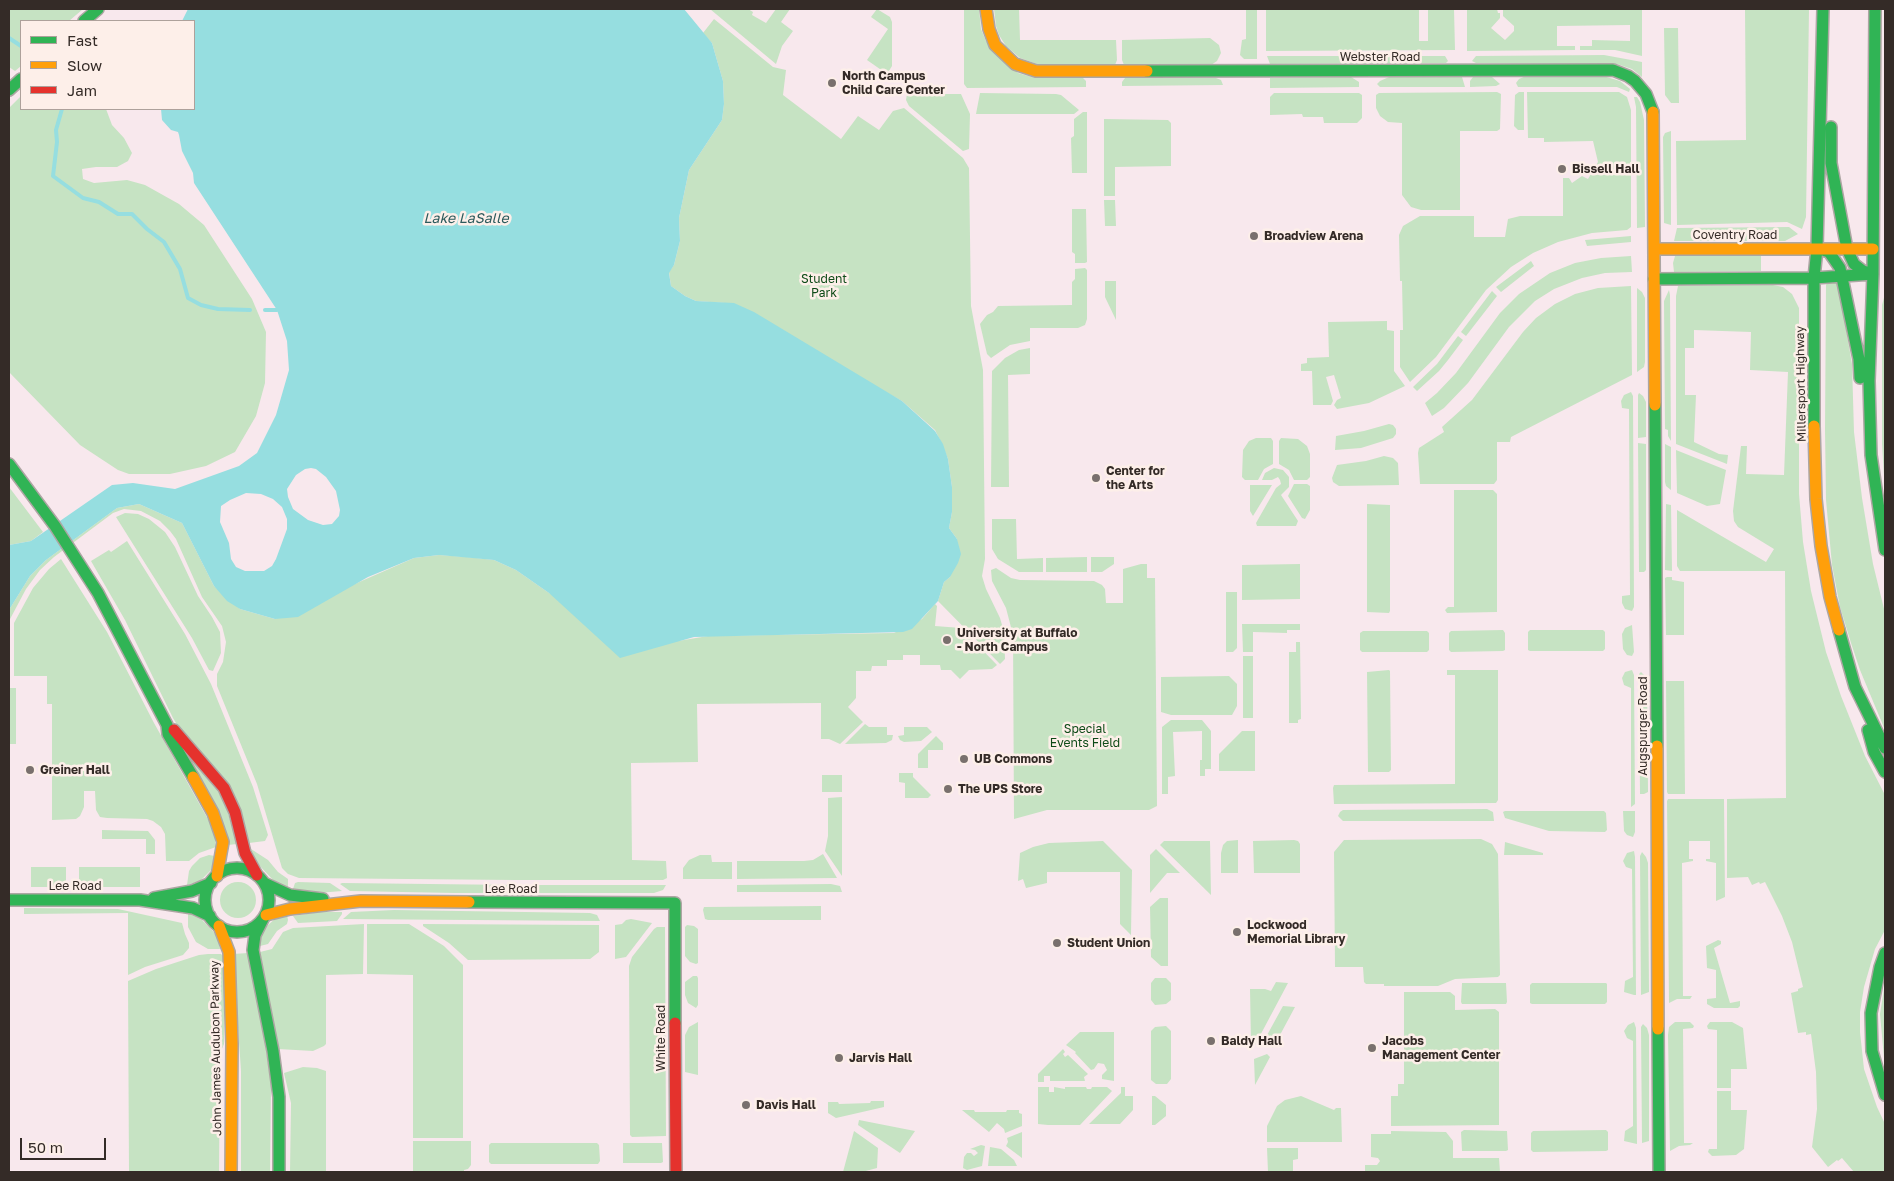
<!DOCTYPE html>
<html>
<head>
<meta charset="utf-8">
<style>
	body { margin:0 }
	#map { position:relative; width:1894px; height:1181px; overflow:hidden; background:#f8f1ee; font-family:"Golos Text",sans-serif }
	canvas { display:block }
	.frame { position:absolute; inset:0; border:10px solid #342b27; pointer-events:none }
	.legend { position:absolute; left:20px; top:20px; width:175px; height:90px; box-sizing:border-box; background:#fdefe9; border:1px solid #ada19b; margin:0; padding:6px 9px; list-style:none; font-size:15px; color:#342b27 }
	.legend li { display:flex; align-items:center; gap:10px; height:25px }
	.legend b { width:25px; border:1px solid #ada19b }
	.scale { position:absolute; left:20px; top:1138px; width:86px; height:22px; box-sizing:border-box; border:2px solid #342b27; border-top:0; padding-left:6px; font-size:15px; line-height:18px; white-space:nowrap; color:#342b27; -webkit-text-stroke:4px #fdefe9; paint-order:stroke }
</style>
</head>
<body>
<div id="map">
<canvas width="1894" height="1181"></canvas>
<div class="frame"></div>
<ul class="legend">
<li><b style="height:6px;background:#30b455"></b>Fast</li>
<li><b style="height:6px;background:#ff9f0a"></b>Slow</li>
<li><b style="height:6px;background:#e5322d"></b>Jam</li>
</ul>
<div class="scale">50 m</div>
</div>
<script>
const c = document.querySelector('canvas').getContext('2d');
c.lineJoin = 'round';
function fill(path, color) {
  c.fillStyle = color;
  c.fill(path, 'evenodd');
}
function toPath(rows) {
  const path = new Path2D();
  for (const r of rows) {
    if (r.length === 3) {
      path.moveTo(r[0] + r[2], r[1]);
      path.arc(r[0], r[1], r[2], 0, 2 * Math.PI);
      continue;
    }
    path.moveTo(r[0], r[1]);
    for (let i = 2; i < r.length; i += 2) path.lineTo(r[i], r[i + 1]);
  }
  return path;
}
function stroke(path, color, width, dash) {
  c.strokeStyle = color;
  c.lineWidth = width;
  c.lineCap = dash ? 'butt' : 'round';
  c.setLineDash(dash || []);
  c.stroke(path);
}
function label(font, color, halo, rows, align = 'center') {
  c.font = font + ' "Golos Text",sans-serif';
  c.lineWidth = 5;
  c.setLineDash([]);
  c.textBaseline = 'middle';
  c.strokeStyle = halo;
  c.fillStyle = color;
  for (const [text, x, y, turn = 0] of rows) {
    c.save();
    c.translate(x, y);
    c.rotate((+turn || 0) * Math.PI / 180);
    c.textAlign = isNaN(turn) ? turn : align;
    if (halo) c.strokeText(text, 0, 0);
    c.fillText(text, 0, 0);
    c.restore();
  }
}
fill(toPath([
	[9,9,1885,9,1885,1172,9,1172],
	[21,21,194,21,194,109,21,109]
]), '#f8e8ed');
fill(toPath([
	[9,9,83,9,69,21,21,21,21,66,15,71,9,67],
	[710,9,743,9,746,10,748,9,753,12,752,15,766,23,776,9,790,9,781,22,793,31,782,46,776,64],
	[877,9,890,17,892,22,892,66,887,74,867,60,888,29,871,17],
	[964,9,979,9,981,29,986,41,1018,73,1035,78,1083,78,1086,81,1086,87,967,88,964,84],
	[994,9,1019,9,1020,40,1116,40,1117,60,1115,65,1040,65,1020,58,1006,46,999,35,996,26],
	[1246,9,1257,9,1257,59,1244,59,1240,55,1242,40,1246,39],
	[1266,9,1419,9,1419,41,1428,41,1428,9,1454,9,1455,50,1266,51],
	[1467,9,1497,9,1498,13,1500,13,1500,18,1491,28,1505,40,1514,31,1514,26,1503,16,1503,9,1642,9,1642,56,1615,50,1580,50,1580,46,1592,46,1592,40,1630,41,1630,25,1557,26,1557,46,1575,46,1575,50,1467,51],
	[1745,9,1809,9,1806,217,1802,229,1787,222,1677,225,1676,141,1746,140],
	[714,19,773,67,786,70,783,95,841,139,858,116,879,130,893,111,904,108,963,158,969,168,971,306,983,370,985,559,982,576,986,589,1000,618,1004,632,1005,659,1000,664,938,601,944,582,950,577,957,539,949,528,952,512,952,487,948,459,942,444,935,430,902,401,725,303,696,301,685,296,671,286,669,272,674,265,680,241,679,218,689,170,722,120,724,104,723,81,712,43,703,33],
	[1664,28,1678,28,1679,103,1671,103,1665,95],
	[1210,38,1219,45,1221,53,1217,61,1211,65,1124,65,1122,60,1122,40],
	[1604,55,1642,62,1642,77,1632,69,1617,64,1476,63,1472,61,1476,56],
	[1267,56,1445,56,1448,61,1446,63,1270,64],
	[1526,76,1603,76,1620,81,1630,89,1629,92,1617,87,1518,87,1516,83,1519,79],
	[1351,77,1359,82,1359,87,1270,88,1270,78],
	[1389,77,1462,77,1465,87,1380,87,1377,84,1380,81],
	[1473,77,1492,77,1500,84,1496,86,1470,87,1470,81],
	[1125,78,1216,78,1221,80,1223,85,1122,86,1122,82],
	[1497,92,1501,94,1500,129,1497,131,1460,131,1460,210,1421,210,1411,207,1402,195,1402,123,1388,122,1380,116,1376,108,1376,95,1379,93],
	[1519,92,1524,92,1524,130,1518,130,1514,126,1515,95],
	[1527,92,1619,92,1627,97,1631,110,1631,227,1627,230,1592,233,1558,242,1533,253,1511,267,1486,290,1436,357,1410,382,1400,367,1400,330,1403,330,1402,281,1400,281,1399,235,1403,226,1420,216,1474,216,1474,237,1505,237,1508,219,1520,216,1563,216,1563,178,1569,178,1572,183,1582,176,1588,179,1598,162,1593,141,1544,142,1544,138,1528,138],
	[980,93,1056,94,1061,95,1079,110,1074,114,976,114],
	[1274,93,1359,93,1362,95,1362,118,1357,123,1324,123,1323,117,1303,117,1302,114,1270,115,1270,97],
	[907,94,961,94,970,114,969,149,963,151,909,106,906,100],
	[21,96,21,109,106,109,112,125,124,138,132,153,128,161,117,167,96,167,82,169,83,179,94,183,127,180,145,185,179,204,204,225,252,299,266,332,265,383,256,416,235,452,206,466,170,474,129,474,118,470,80,445,9,372,9,108],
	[1634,97,1637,97,1640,102,1644,120,1645,227,1637,228,1636,107],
	[1083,112,1087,112,1087,173,1072,173,1071,138,1074,136,1074,119],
	[1104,119,1168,120,1171,123,1171,166,1115,167,1115,196,1104,196],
	[1671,131,1671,225,1664,223,1663,137,1665,133],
	[1104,200,1115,200,1116,226,1105,226],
	[1072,209,1086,209,1087,262,1085,263,1075,263,1075,254,1072,252],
	[1789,227,1798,234,1785,241,1674,241,1677,228],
	[1631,236,1631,242,1587,246,1585,240],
	[1631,256,1632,272,1605,273,1582,278,1554,289,1535,301,1509,327,1468,383,1444,408,1432,416,1425,403,1437,393,1456,373,1500,313,1519,294,1550,273,1575,263,1601,258],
	[1675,256,1761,256,1761,271,1674,272,1673,263],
	[1531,261,1534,266,1501,292,1496,287],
	[1085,268,1087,270,1087,319,1085,325,1078,328,1030,328,1030,341,1010,345,991,358,987,354,980,324,987,315,993,312,998,306,1072,305,1072,282,1075,279,1075,269],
	[1105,281,1116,281,1116,320,1105,297],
	[1828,281,1838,282,1852,364,1854,432,1862,498,1873,564,1885,613,1885,730,1860,670,1851,643,1840,607,1832,565,1826,500,1825,430,1826,285],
	[1773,285,1783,287,1792,294,1799,308,1799,494,1803,542,1811,591,1826,652,1841,696,1865,756,1885,795,1885,930,1875,949,1864,987,1860,1012,1860,1032,1864,1069,1877,1107,1885,1124,1885,1172,1854,1172,1842,1158,1838,1161,1837,1160,1828,1167,1812,1147,1817,1109,1816,1072,1811,1034,1806,1035,1806,1032,1798,1033,1791,993,1798,991,1798,989,1803,987,1792,942,1782,916,1765,882,1760,884,1759,882,1752,885,1748,877,1727,878,1727,799,1786,798,1785,571,1680,571,1677,566,1677,510,1766,562,1774,549,1738,527,1734,521,1733,511,1741,446,1747,446,1746,474,1784,475,1788,372,1750,370,1751,332,1694,330,1694,348,1685,348,1685,395,1696,395,1694,442,1719,454,1728,455,1727,464,1676,444,1676,296,1678,286],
	[1631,286,1632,375,1511,437,1510,442,1497,442,1497,480,1494,484,1420,484,1418,453,1419,448,1444,432,1442,427,1472,400,1523,332,1536,318,1555,304,1575,294,1598,288],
	[1637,288,1642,292,1645,298,1645,362,1644,367,1637,372],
	[1669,290,1670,295,1671,441,1668,436,1668,430,1665,429,1664,301],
	[1492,291,1497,296,1466,336,1461,332],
	[1885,294,1885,493,1882,444,1882,305],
	[1387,321,1387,330,1394,331,1394,371,1405,386,1369,403,1337,409,1334,405,1337,400,1341,398,1334,375,1326,377,1333,401,1331,405,1313,405,1312,371,1301,371,1301,364,1307,363,1307,358,1329,357,1328,322],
	[1458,336,1463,340,1448,360,1439,371,1417,391,1413,387,1437,364],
	[1030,348,1030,374,1008,375,1009,487,991,487,992,371,1005,358,1019,350],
	[1631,392,1633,396,1634,607,1632,611,1625,609,1622,603,1622,596,1630,595,1629,409,1622,408,1621,401,1624,395],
	[1639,393,1643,396,1646,402,1646,437,1638,438,1638,395],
	[1389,424,1393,425,1396,429,1396,434,1393,438,1361,448,1335,450,1336,436,1364,431],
	[1256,438,1271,438,1273,441,1273,464,1264,469,1258,480,1245,480,1242,477,1243,450,1249,441],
	[1281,438,1298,439,1307,446,1310,454,1310,477,1307,480,1294,480,1289,470,1279,464,1279,441],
	[1638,443,1646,444,1646,570,1644,572,1639,572],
	[1665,444,1671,447,1671,490,1666,486,1665,482],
	[1676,450,1726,470,1720,504,1707,506,1677,493],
	[1384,456,1393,458,1398,463,1399,485,1339,486,1333,482,1332,478,1337,465,1366,461],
	[1274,468,1283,470,1289,477,1289,487,1281,495,1298,521,1296,526,1257,526,1256,523,1276,488,1281,484,1280,480,1278,477,1272,480,1262,480,1265,473],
	[1294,484,1307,484,1310,486,1310,510,1305,519,1302,518,1288,496],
	[1250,485,1272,485,1253,516,1250,511],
	[9,487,43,532,31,541,9,545],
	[1454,490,1493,490,1497,494,1497,612,1447,613,1445,610,1448,607,1454,607],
	[139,504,182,523,214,586,240,609,275,619,414,558,439,555,467,557,494,560,516,570,549,593,678,641,708,636,894,633,922,619,935,604,937,606,935,626,961,628,997,665,992,669,969,670,960,679,951,670,941,670,940,665,920,665,920,655,903,655,903,660,887,660,887,666,872,666,871,671,856,671,856,698,848,707,863,722,840,744,829,739,821,739,821,703,697,704,698,762,631,763,632,860,666,861,667,878,663,880,515,880,299,878,288,874,282,868,257,784,217,686,217,674,223,662,226,642,222,626,202,597,176,539,170,531,160,521,141,511,124,509,113,513,54,557,40,570,26,589,9,621,9,610,30,576,46,560,117,508],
	[1367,504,1390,505,1390,611,1389,613,1367,612],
	[1666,504,1671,505,1672,571,1665,570],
	[125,513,138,514,149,519,165,532,175,547,198,596,212,617,220,632,221,653,213,671,209,670,192,638,116,517],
	[992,519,1016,519,1017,559,1043,558,1043,572,1019,572,998,559,992,549],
	[127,541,185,634,211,684,253,787,268,835,265,841,249,843,173,718,125,620,91,561,109,550,111,552],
	[1087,557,1087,572,1046,572,1046,558],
	[1091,557,1114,557,1114,564,1102,572,1091,572],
	[61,559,107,632,154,723,209,821,215,837,216,847,199,853,189,861,166,861,165,834,161,827,153,821,147,819,107,818,100,817,96,810,95,791,84,791,84,807,80,816,76,819,52,820,52,704,47,704,47,676,14,676,14,623,33,588,49,569],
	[1141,564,1147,564,1147,578,1155,578,1157,806,1149,810,1047,810,1014,819,1013,635,1006,608,992,581,991,570,996,568,1011,578,1020,580,1094,581,1102,585,1105,589,1106,603,1123,603,1123,569],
	[1300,564,1300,599,1242,600,1242,565],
	[1667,577,1672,577,1672,580,1684,582,1684,635,1666,635,1665,578],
	[1226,592,1237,592,1237,648,1233,652,1226,652],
	[1242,624,1300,624,1300,630,1287,630,1287,633,1253,632,1253,652,1243,652],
	[1632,625,1634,652,1632,656,1627,655,1623,649,1622,634,1625,628],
	[1503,630,1505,633,1505,650,1503,651,1451,652,1449,650,1449,633,1451,631],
	[1530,630,1603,630,1605,632,1605,649,1603,651,1530,651,1528,650,1528,632],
	[1363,631,1427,631,1429,633,1429,650,1427,652,1362,652,1360,650,1360,633],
	[1296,642,1300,642,1301,719,1298,720,1298,723,1289,723,1289,652,1296,652],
	[1243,656,1253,656,1253,718,1243,718],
	[1389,670,1390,671,1391,770,1389,772,1368,772,1367,672],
	[1447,670,1498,670,1498,800,1496,803,1334,804,1333,788,1334,785,1455,784,1455,675,1447,675],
	[1632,670,1634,675,1635,804,1631,807,1631,688,1624,685,1622,678,1625,672],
	[1641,672,1646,677,1647,682,1648,792,1644,794,1640,794,1639,674],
	[1229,676,1237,684,1237,706,1232,715,1171,715,1161,712,1161,677],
	[1666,681,1684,681,1685,794,1668,794,1667,792],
	[9,688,16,688,16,744,9,744],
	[1171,720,1202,720,1211,731,1211,769,1205,769,1205,776,1200,776,1200,760,1202,760,1202,731,1173,732,1175,776,1168,777,1168,794,1162,794,1162,727],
	[865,724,869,727,887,727,887,735,893,735,892,740,886,743,845,744],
	[904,727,927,727,932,732,921,741,904,742,900,740,898,736,904,735],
	[1242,731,1255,731,1255,771,1219,771,1219,754],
	[936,736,943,743,943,750,928,750,928,768,918,768,918,754],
	[187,754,224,799,237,844,228,845],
	[899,773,913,773,913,777,931,795,928,798,905,798,905,783,899,782],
	[822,775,842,775,842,792,822,792],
	[842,797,842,876,825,851,828,836,828,798],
	[1668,799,1724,799,1725,897,1716,901,1716,863,1706,861,1706,859,1710,859,1710,841,1689,841,1689,859,1693,859,1693,861,1682,863,1683,996,1692,996,1690,999,1677,999,1669,1003,1667,801],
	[1487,809,1493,812,1494,821,1343,821,1338,816,1340,812,1343,810],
	[1505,811,1604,811,1606,813,1607,830,1605,832,1549,831,1505,818,1503,812],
	[1623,811,1635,811,1635,832,1633,837,1627,835,1624,831],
	[102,830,148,831,155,840,155,854,146,854,146,839,102,839],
	[1481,839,1492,844,1498,854,1500,975,1498,977,1455,979,1438,986,1384,986,1384,984,1366,984,1364,982,1363,967,1335,967,1334,852,1344,840],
	[1238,840,1238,873,1221,873,1221,853,1223,845,1227,841],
	[1294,840,1298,841,1300,844,1300,873,1254,873,1253,841],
	[1103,841,1132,870,1131,935,1120,924,1120,872,1047,872,1047,883,1026,888,1023,879,1018,881,1020,853,1033,847,1049,843],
	[1164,841,1210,841,1211,895,1160,845],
	[1505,842,1543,853,1543,855,1504,855],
	[251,849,268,860,278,872,288,879,288,887,274,881,257,863],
	[1156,849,1180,873,1167,873,1150,893,1150,855],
	[1634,851,1635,857,1636,995,1634,995,1624,992,1625,981,1633,977,1632,869,1626,867,1623,861,1627,853],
	[1642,852,1646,857,1648,863,1649,992,1641,995,1640,856],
	[823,854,837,878,737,879,737,861,804,861,813,860],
	[209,855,215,856,211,870,200,881,187,885,189,871,192,866,200,858],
	[711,855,712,862,732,862,732,879,683,879,683,868,689,860,700,855],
	[31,867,66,867,66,887,31,887],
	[79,867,140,867,140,887,79,887],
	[238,900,18],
	[298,882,330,883,342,891,318,893,293,889,295,883],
	[342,883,516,885,666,885,663,890,654,893,454,893,350,891,340,884],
	[831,884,840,886,842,892,737,892,737,885],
	[1160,898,1168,898,1168,966,1161,966,1151,957,1150,907],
	[821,906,821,920,708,920,705,919,703,910,704,907],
	[24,908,118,909,182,923,185,934,189,943,189,948,183,955,145,967,128,975,128,913,24,914],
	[394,910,590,913,597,915,600,921,343,919,351,912],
	[320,912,342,912,342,914,337,921,298,923,293,916],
	[188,913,202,920,212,930,218,938,220,949,208,949,196,942,188,927],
	[287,915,288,920,287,924,277,931,268,944,260,946,260,937,267,926,276,918],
	[631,919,652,923,626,957,615,959,615,925,622,924,626,920],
	[364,924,363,974,326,975,326,1044,324,1046,313,1051,278,1049,260,952,272,949,283,932,293,928],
	[367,924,409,924,444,946,463,965,463,1138,413,1138,413,975,367,974],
	[423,924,599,925,599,952,590,959,468,960,449,943,423,926],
	[687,925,694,926,698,929,698,963,696,964,690,962,685,956,685,927],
	[657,927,665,927,666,1136,632,1137,630,1135,629,966,632,957,654,929],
	[1718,940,1721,941,1721,944,1714,948,1730,1003,1740,1001,1740,1006,1738,1008,1714,1008,1707,1004,1707,999,1716,998,1716,970,1707,968,1706,946],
	[248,953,261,1014,271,1085,270,1172,241,1172,241,1071,233,954],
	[208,954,221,954,224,957,225,966,224,1044,220,1053,219,1172,129,1172,128,981,156,969,199,955],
	[693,976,697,976,698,978,698,1005,696,1008,688,1003,685,995,685,982],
	[1155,978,1166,978,1171,983,1171,1000,1166,1004,1155,1005,1151,1000,1151,983],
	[1276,982,1288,983,1255,1045,1251,1043,1250,989,1265,989,1271,991],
	[1462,983,1506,983,1507,1002,1506,1004,1462,1004,1461,1002],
	[1532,983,1606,983,1607,984,1607,1002,1605,1004,1532,1004,1530,1003,1530,985],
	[1885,983,1885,1069,1880,1014],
	[1404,992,1450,992,1455,996,1455,1010,1495,1009,1499,1012,1499,1125,1391,1126,1391,1096,1398,1096,1398,1084,1404,1084],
	[1283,1006,1295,1007,1273,1048,1266,1037],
	[698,1022,698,1075,685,1072,685,1035,689,1027],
	[1634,1022,1636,1028,1637,1144,1624,1141,1625,1131,1633,1126,1633,1041,1627,1038,1624,1031,1628,1025],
	[1675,1022,1690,1022,1694,1026,1693,1028,1683,1029,1684,1143,1693,1143,1690,1145,1679,1146,1670,1151,1668,1035,1669,1027],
	[1710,1022,1732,1022,1743,1028,1747,1069,1731,1069,1731,1088,1717,1088,1717,1030,1708,1029,1707,1026],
	[1643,1024,1647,1028,1649,1035,1649,1141,1642,1143,1641,1027],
	[1166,1026,1171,1031,1171,1079,1167,1084,1156,1084,1151,1080,1151,1031,1155,1027],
	[1080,1032,1114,1032,1114,1081,1102,1079,1102,1075,1107,1070,1104,1064,1098,1063,1094,1069,1091,1070,1075,1053,1076,1052,1066,1045],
	[1063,1049,1065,1052,1063,1054,1065,1057,1068,1055,1088,1074,1084,1077,1085,1081,1050,1081,1050,1076,1044,1076,1044,1082,1038,1082,1038,1074],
	[1267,1054,1270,1057,1255,1085,1254,1059],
	[303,1067,317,1068,326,1071,326,1172,290,1172,291,1103,284,1073],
	[1038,1087,1049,1087,1049,1092,1054,1092,1054,1087,1065,1089,1065,1087,1086,1087,1087,1089,1091,1089,1092,1087,1107,1087,1112,1091,1080,1125,1048,1125,1038,1124],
	[1121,1087,1125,1087,1125,1096,1133,1096,1133,1110,1120,1124,1089,1124,1121,1093],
	[1717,1091,1731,1091,1731,1110,1747,1110,1744,1149,1736,1155,1712,1156,1708,1152,1709,1149,1717,1149],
	[1152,1096,1155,1096,1166,1105,1166,1116,1155,1125,1152,1125],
	[1301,1096,1334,1110,1336,1108,1341,1108,1342,1142,1267,1142,1267,1126,1277,1106,1285,1100],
	[871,1101,884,1101,884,1107,836,1118,828,1113,828,1102,838,1102,839,1104,870,1103],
	[962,1110,974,1110,975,1112,1006,1112,1007,1110,1019,1110,1019,1113,1022,1114,1022,1126,1005,1133,1004,1129,997,1123,989,1132],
	[859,1120,915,1131,900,1153,858,1125],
	[1464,1130,1507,1131,1508,1150,1506,1151,1462,1151,1461,1132],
	[1606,1130,1608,1132,1608,1150,1606,1151,1533,1152,1531,1150,1531,1133,1533,1131],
	[854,1131,878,1148,877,1168,862,1172,843,1172],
	[1391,1131,1446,1132,1453,1141,1453,1158,1499,1158,1500,1172,1365,1172,1365,1165,1377,1165,1380,1161,1378,1158,1371,1157,1371,1134,1391,1134],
	[1022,1132,1022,1158,1006,1146,1008,1142,1007,1138],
	[413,1141,471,1141,471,1165,468,1169,464,1170,464,1172,413,1172],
	[491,1143,597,1143,599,1145,600,1161,598,1164,491,1164,489,1162,489,1145],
	[623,1143,662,1143,663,1162,661,1163,623,1163],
	[981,1145,985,1146,982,1166,967,1170,963,1168,964,1157,967,1153,971,1153,974,1156,978,1153,975,1150,970,1149],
	[990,1147,1001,1149,1014,1160,1017,1166,988,1166],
	[1267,1148,1298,1148,1298,1159,1293,1160,1293,1172,1268,1172]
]), '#c6e3c3');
fill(toPath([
	[188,9,684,9,712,43,723,81,724,104,722,120,689,170,679,218,680,241,674,265,669,273,671,286,685,296,696,301,734,303,754,312,902,401,935,431,943,444,948,459,952,487,952,512,949,528,957,539,961,554,958,563,950,577,944,582,938,601,912,629,903,632,694,637,620,658,549,593,516,570,494,560,439,555,414,558,368,577,298,617,275,619,240,609,227,601,214,586,182,523,139,504,117,508,46,560,30,576,9,610,9,545,31,541,112,485,133,483,175,489,239,466,257,453,276,415,289,370,287,341,277,310,194,183,193,173,182,151,179,135,178,132,171,130,162,120,161,109,194,109,194,21,182,21],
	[311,468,316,469,326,477,336,491,340,510,339,516,332,524,323,525,308,520,293,509,288,497,287,489,296,475,305,469],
	[246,493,261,494,273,499,282,507,287,519,287,529,276,559,272,566,264,571,245,571,236,567,231,559,229,543,220,522,221,506,230,500]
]), '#96dee0');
stroke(toPath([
	[9,38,21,46],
	[62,109,56,130,57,142,53,176,83,198,99,202,118,214,132,214,147,229,164,242,180,269,188,298,201,305,218,309,250,310],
	[265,310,277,310]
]), '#96dee0', 4);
const fast = toPath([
	[1875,9,1873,274,1869,381,1871,455,1885,550],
	[84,21,98,9],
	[1147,71,1613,70,1628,76,1635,81,1646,94,1653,112],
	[9,90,21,79],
	[1831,127,1831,163,1847,249,1854,264,1863,271,1873,274],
	[1817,248,1829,252,1840,268,1859,359,1860,378],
	[1654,279,1814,278,1873,274],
	[1655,405,1657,746],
	[1814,426,1814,278,1817,248,1823,9],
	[9,464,55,526,98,593,167,725,168,734,193,777],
	[1839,630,1855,687,1885,748],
	[1868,730,1874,752,1885,772],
	[237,900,32],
	[264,883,290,895,323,899],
	[154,898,192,891,211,883],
	[9,900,140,900,193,908,210,916],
	[469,902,675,903,675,1023],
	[263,919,255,935,253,950,273,1051,279,1097,279,1172],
	[1885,953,1880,967,1871,1013,1872,1051,1885,1095],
	[1658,1029,1659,1172]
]);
const slow = toPath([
	[986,9,989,29,995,45,1015,64,1036,71,1147,71],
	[1653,112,1655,405],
	[1654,249,1873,249],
	[1814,426,1816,499,1821,546,1830,597,1839,630],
	[1657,746,1658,1029],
	[193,777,213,813,223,842,217,876],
	[266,915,290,909,361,901,469,902],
	[219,926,229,952,232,1044,231,1172]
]);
const jam = toPath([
	[174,730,224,788,235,812,245,853,257,875],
	[675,1023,676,1172]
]);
stroke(fast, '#ada6a3', 14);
stroke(slow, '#ada6a3', 14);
stroke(jam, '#ada6a3', 14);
stroke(fast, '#30b455', 11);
stroke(slow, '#ff9f0a', 11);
stroke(jam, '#e5322d', 11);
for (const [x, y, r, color] of [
	[832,83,5,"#79706d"],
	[1562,169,5,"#79706d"],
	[1254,236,5,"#79706d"],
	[1096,478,5,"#79706d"],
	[947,640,5,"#79706d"],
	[964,759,5,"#79706d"],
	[30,770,5,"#79706d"],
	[948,789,5,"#79706d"],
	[1237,932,5,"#79706d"],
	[1057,943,5,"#79706d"],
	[1211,1041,5,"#79706d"],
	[1372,1048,5,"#79706d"],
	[839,1058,5,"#79706d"],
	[746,1105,5,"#79706d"]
]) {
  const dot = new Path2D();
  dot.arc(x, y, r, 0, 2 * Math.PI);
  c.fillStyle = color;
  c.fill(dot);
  stroke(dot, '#fdefe9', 2);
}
label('12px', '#342b27', '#fdefe9', [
	["Webster Road",1380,57],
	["Coventry Road",1735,235],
	["Millersport Highway",1801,384,-91],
	["Augspurger Road",1643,726,-90],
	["Lee Road",75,886],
	["Lee Road",511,889],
	["White Road",661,1038,-90],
	["John James Audubon Parkway",216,1048,-91]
]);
label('bold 12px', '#342b27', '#fdefe9', [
	["North Campus",842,76],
	["Child Care Center",842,90],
	["Bissell Hall",1572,169],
	["Broadview Arena",1264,236],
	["Center for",1106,471],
	["the Arts",1106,485],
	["University at Buffalo",957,633],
	["- North Campus",957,647],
	["UB Commons",974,759],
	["Greiner Hall",40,770],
	["The UPS Store",958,789],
	["Lockwood",1247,925],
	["Memorial Library",1247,939],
	["Student Union",1067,943],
	["Baldy Hall",1221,1041],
	["Jacobs",1382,1041],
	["Management Center",1382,1055],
	["Jarvis Hall",849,1058],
	["Davis Hall",756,1105]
], 'left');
label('12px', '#0d4a17', '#fdefe9', [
	["Student",824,279],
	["Park",824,293],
	["Special",1085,729],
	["Events Field",1085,743]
]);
label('italic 14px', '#2c5a5c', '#fdefe9', [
	["Lake LaSalle",466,219]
]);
</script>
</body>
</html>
